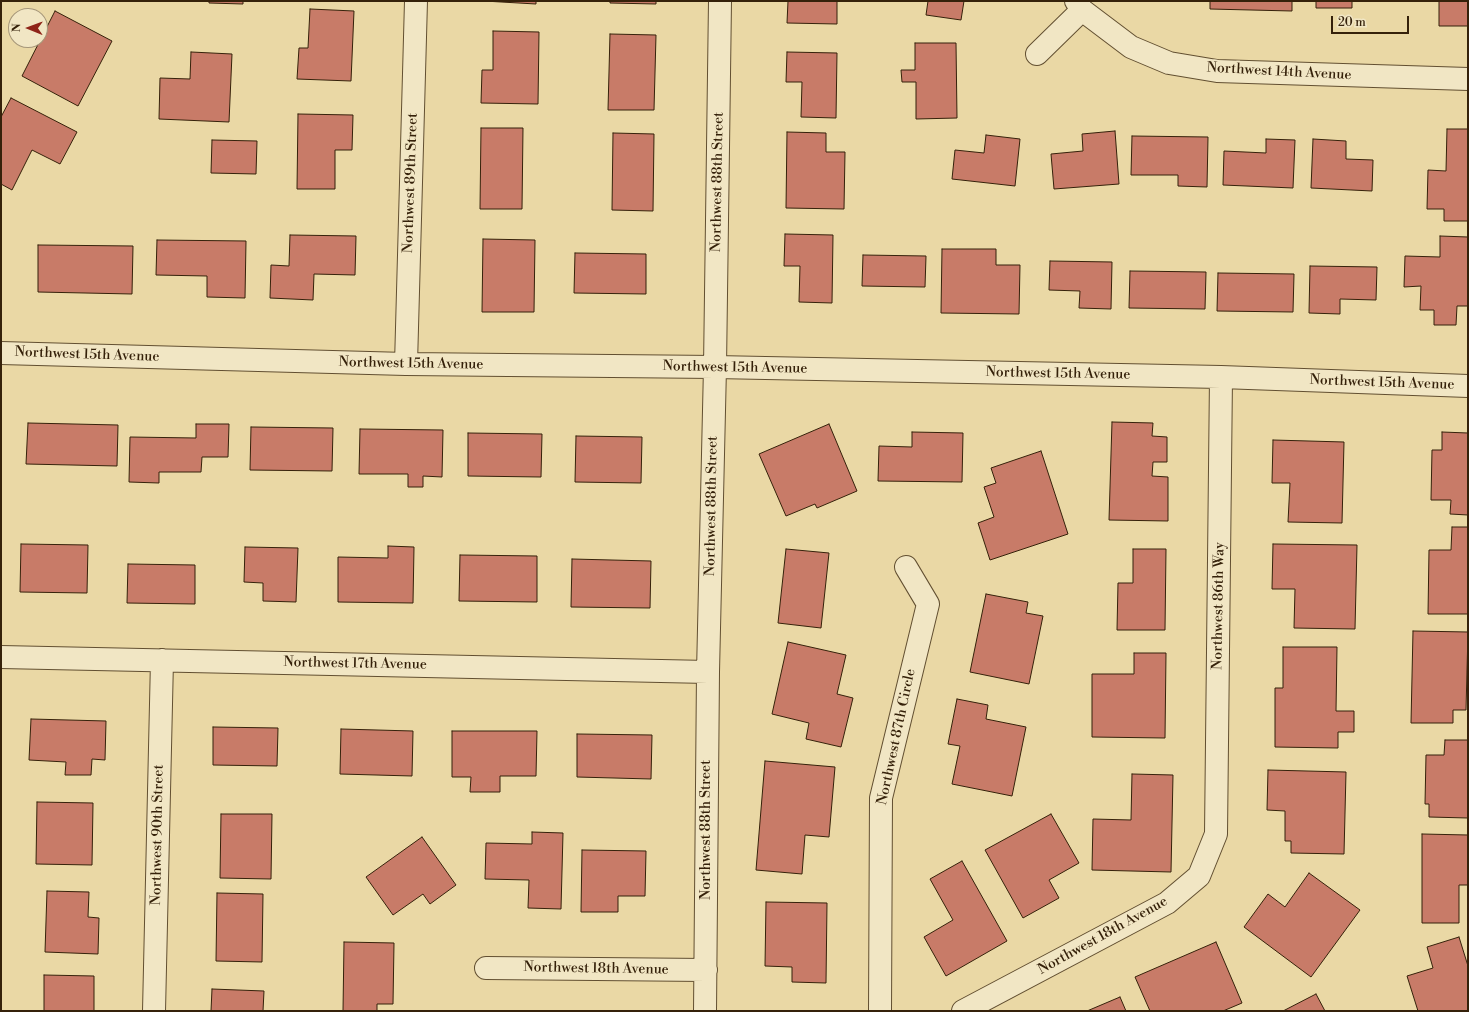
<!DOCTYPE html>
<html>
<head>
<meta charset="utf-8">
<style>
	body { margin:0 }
	#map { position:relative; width:1469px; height:1012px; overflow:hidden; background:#ead8a5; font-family:"Libre Bodoni",serif }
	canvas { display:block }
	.frame { position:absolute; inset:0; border:2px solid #35210a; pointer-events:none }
	.north { position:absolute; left:8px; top:8px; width:40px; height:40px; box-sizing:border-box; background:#f1e6c4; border:1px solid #a6977a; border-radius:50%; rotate:271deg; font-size:11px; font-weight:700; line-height:16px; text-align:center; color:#35210a }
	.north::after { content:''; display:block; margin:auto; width:14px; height:18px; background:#8f2418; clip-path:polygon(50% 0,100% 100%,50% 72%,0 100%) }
	.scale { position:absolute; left:1331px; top:16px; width:78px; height:18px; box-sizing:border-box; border:2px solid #35210a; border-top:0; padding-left:5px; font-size:12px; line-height:14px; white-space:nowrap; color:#35210a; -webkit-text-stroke:3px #f1e6c4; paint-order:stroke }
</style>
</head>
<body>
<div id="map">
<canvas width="1469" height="1012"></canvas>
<div class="frame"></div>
<div class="north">N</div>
<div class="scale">20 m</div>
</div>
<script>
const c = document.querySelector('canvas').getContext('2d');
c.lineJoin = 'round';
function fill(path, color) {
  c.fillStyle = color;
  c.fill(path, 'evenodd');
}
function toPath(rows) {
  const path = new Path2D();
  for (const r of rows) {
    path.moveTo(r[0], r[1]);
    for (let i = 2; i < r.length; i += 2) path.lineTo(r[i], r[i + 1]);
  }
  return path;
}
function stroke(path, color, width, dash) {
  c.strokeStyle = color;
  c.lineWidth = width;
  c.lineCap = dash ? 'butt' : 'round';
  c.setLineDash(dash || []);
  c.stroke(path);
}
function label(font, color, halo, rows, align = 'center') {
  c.font = font + ' "Libre Bodoni",serif';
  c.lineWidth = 3.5;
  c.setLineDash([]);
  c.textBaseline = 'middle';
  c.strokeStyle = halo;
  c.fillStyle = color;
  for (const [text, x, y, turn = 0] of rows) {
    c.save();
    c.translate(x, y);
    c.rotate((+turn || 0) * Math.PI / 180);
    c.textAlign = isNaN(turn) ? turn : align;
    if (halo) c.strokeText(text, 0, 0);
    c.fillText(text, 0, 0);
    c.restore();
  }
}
const building = toPath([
	[209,1,243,1,243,4,209,3,209,1],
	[484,1,536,1,536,4,484,1],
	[610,1,656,1,656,4,610,3,610,1],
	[788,1,837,1,837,24,787,23,788,1],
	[928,1,964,1,961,20,926,15,928,1],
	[1210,1,1292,1,1292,11,1210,9,1210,1],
	[1316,1,1352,1,1352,8,1316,8,1316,1],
	[1439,1,1468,1,1468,26,1439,26,1439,1],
	[310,9,354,11,351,81,297,79,299,48,308,48,310,9],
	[55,11,112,41,78,106,22,76,55,11],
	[493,31,539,32,538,104,481,103,482,70,493,70,493,31],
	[610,34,656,35,654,110,608,110,610,34],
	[915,43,956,43,957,118,916,119,916,82,902,82,901,70,915,70,915,43],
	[191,52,232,54,229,122,159,119,160,78,190,79,191,52],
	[787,52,837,53,836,118,801,117,802,82,786,82,787,52],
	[11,98,77,132,60,164,32,150,12,190,1,184,1,117,11,98],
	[298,114,353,115,352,150,335,150,335,189,297,189,298,114],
	[481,128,523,128,522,209,480,209,481,128],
	[1447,129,1468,129,1468,221,1444,221,1444,209,1427,209,1428,170,1446,171,1447,129],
	[1115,131,1119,184,1054,189,1051,154,1083,151,1082,134,1115,131],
	[787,132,826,133,826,152,845,152,844,209,786,208,787,132],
	[613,133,654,134,653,211,612,210,613,133],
	[986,135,1020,139,1015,186,952,179,955,150,984,153,986,135],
	[1132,136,1208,137,1207,187,1178,186,1178,175,1131,175,1132,136],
	[1266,139,1295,140,1293,188,1223,185,1224,151,1266,153,1266,139],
	[1313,139,1346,141,1346,159,1373,160,1372,191,1311,188,1313,139],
	[212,140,257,141,256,174,211,173,212,140],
	[785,234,833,235,832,303,799,302,800,266,784,266,785,234],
	[290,235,356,236,355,275,314,274,313,300,270,298,271,265,289,266,290,235],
	[1440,236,1468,237,1468,306,1457,306,1456,325,1434,325,1434,310,1420,310,1421,286,1404,287,1405,256,1440,257,1440,236],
	[483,239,535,240,534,312,482,312,483,239],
	[157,240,246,241,245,298,207,297,207,276,156,275,157,240],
	[38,245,133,246,132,294,38,292,38,245],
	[942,249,996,249,996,265,1020,265,1019,314,941,313,942,249],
	[575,253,646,254,646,294,574,293,575,253],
	[863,255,926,256,925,287,862,286,863,255],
	[1050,261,1112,262,1111,309,1079,308,1080,291,1049,290,1050,261],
	[1310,266,1377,267,1376,300,1340,299,1340,314,1309,313,1310,266],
	[1130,271,1206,272,1205,309,1129,308,1130,271],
	[1218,273,1294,274,1293,312,1217,311,1218,273],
	[1112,422,1153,423,1152,436,1167,437,1167,462,1153,462,1152,476,1168,477,1168,521,1109,520,1112,422],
	[28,423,118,425,117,466,26,464,28,423],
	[196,424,229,424,228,457,202,457,201,472,159,472,159,483,129,482,130,437,196,438,196,424],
	[829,424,857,491,817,508,815,504,786,516,759,454,829,424],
	[251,427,333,428,332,471,250,470,251,427],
	[360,429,443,430,442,477,423,476,423,487,408,487,408,474,359,474,360,429],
	[912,432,963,433,962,482,878,481,879,446,912,447,912,432],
	[1442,432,1468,433,1468,515,1450,514,1451,500,1431,500,1432,450,1442,450,1442,432],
	[468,433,542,434,541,477,468,476,468,433],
	[576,436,642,437,641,483,575,482,576,436],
	[1273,440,1344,442,1342,523,1288,522,1290,483,1272,483,1273,440],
	[1041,451,1068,534,990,560,978,523,994,517,984,487,996,483,991,468,1041,451],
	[1452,527,1468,527,1468,614,1428,614,1429,550,1451,550,1452,527],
	[21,544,88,545,87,593,20,592,21,544],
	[1273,544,1357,545,1355,629,1294,628,1295,589,1272,589,1273,544],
	[388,546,414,547,413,603,338,602,338,557,388,558,388,546],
	[245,547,298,548,296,602,263,601,263,583,244,582,245,547],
	[786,549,829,553,821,628,778,623,786,549],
	[1133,549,1166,549,1165,630,1117,630,1118,583,1133,583,1133,549],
	[460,555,537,556,537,602,459,601,460,555],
	[572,559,651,561,650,608,571,607,572,559],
	[128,564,195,565,195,604,127,603,128,564],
	[986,594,1028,602,1026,613,1043,616,1029,684,970,672,986,594],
	[1413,631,1468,632,1466,710,1453,710,1453,723,1411,723,1413,631],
	[788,642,846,655,837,694,853,698,841,747,806,739,809,723,772,714,788,642],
	[1283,647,1337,647,1336,711,1354,711,1354,732,1338,732,1338,748,1275,747,1275,688,1283,688,1283,647],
	[1134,653,1166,653,1165,738,1092,737,1092,674,1134,674,1134,653],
	[957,699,988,705,986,719,1026,727,1012,796,952,784,960,746,948,744,957,699],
	[31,719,106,721,105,760,92,759,91,775,65,775,66,762,29,760,31,719],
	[213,727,278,728,277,766,213,765,213,727],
	[341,729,413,731,412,776,340,774,341,729],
	[452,731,537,731,536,776,500,776,500,792,470,792,471,777,452,777,452,731],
	[577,734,652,735,651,779,577,777,577,734],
	[1445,740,1468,740,1468,818,1429,817,1429,804,1425,804,1426,755,1444,755,1445,740],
	[765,761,835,767,829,837,805,835,802,874,756,870,765,761],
	[1268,770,1346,772,1344,854,1291,853,1291,841,1285,841,1285,811,1267,810,1268,770],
	[1132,774,1173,775,1171,872,1092,870,1093,819,1131,820,1132,774],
	[37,802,93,803,92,865,36,864,37,802],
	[221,814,272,814,271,879,220,878,221,814],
	[1051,814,1079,863,1049,880,1059,898,1023,918,985,850,1051,814],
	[532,832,563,833,561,909,528,908,529,880,485,879,486,843,532,844,532,832],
	[1422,834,1468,835,1468,885,1459,885,1459,923,1422,923,1422,834],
	[422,837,456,885,430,904,423,894,393,915,366,877,422,837],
	[582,850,646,851,645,896,618,896,618,912,581,912,582,850],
	[962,861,1007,941,946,976,924,937,953,920,930,879,962,861],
	[1309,873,1360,910,1311,977,1244,927,1268,894,1285,907,1309,873],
	[47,891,89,892,88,917,99,918,98,954,45,952,47,891],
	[217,893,263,894,262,962,216,961,217,893],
	[766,902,827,903,826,983,792,982,792,967,765,966,766,902],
	[1459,937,1468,966,1468,1011,1418,1011,1407,976,1433,968,1427,947,1459,937],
	[344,942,394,943,393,1004,377,1004,377,1011,343,1011,344,942],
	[1216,942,1242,1003,1223,1011,1150,1011,1135,977,1216,942],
	[44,975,94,976,94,1011,44,1011,44,975],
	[212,989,264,991,263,1011,211,1011,212,989],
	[1316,994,1325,1011,1283,1011,1316,994],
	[1120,997,1126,1011,1087,1011,1120,997]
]);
fill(building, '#c87b68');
stroke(building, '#35210a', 1);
const street = toPath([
	[1076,1,1082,10,1131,47,1169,63,1217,71,1468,79],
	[1037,54,1082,10],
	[1,353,406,364,715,367,1221,377,1468,386],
	[406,364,416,1],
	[1,657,708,672],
	[486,968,706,970],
	[154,1011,162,660],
	[705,1011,708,672,715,367,720,1],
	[880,1011,881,798,928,604,906,567],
	[963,1011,1167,903,1199,876,1216,834,1221,377]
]);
stroke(street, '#624f31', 24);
stroke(street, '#f1e6c4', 22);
label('14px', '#35210a', '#f1e6c4', [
	["Northwest 14th Avenue",1279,72,3],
	["Northwest 88th Street",718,182,-89],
	["Northwest 89th Street",411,183,-88],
	["Northwest 15th Avenue",87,355,2],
	["Northwest 15th Avenue",411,364,1],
	["Northwest 15th Avenue",735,368,1],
	["Northwest 15th Avenue",1058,374,1],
	["Northwest 15th Avenue",1382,383,2],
	["Northwest 88th Street",712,506,-89],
	["Northwest 86th Way",1219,606,-89],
	["Northwest 17th Avenue",355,664,1],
	["Northwest 87th Circle",897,737,-78],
	["Northwest 88th Street",707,830,-90],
	["Northwest 90th Street",158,835,-89],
	["Northwest 18th Avenue",1103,936,-29],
	["Northwest 18th Avenue",596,969,1]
]);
</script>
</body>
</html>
